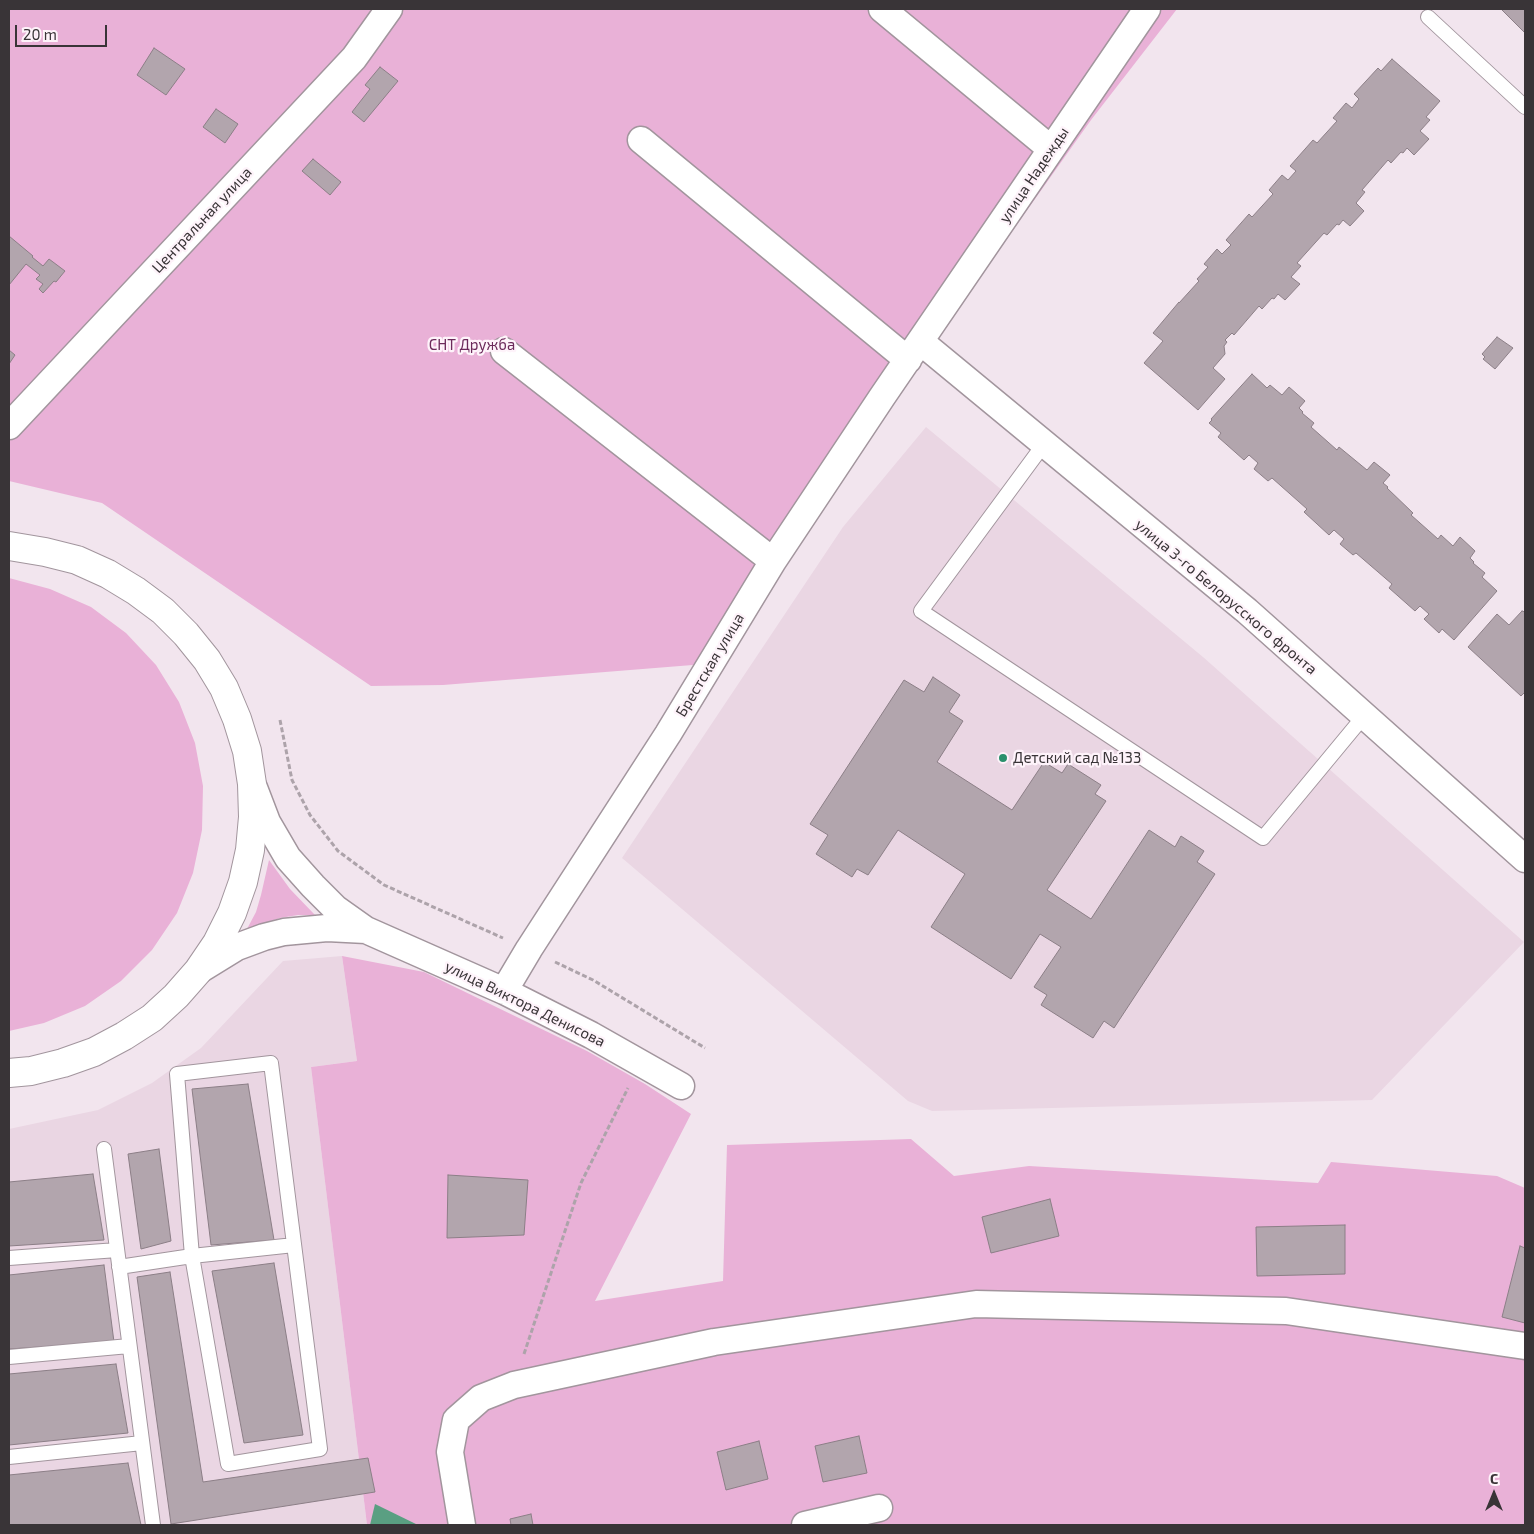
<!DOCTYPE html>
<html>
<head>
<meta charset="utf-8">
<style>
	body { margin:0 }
	#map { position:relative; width:1534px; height:1534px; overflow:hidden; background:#f2e5ee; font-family:"Exo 2",sans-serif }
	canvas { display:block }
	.frame { position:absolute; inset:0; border:10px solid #393437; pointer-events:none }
	.north { position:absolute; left:1469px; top:1469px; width:50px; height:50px; -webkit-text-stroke:4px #fef3fa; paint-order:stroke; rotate:0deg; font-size:14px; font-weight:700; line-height:20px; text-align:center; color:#393437 }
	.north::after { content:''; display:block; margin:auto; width:18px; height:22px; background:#393437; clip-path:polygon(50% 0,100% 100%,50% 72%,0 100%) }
	.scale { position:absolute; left:15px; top:25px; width:92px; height:22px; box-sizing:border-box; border:2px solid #393437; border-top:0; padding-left:6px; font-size:15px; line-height:18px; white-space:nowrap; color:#393437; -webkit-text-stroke:4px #fef3fa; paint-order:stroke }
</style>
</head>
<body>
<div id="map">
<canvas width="1534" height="1534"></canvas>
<div class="frame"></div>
<div class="north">С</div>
<div class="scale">20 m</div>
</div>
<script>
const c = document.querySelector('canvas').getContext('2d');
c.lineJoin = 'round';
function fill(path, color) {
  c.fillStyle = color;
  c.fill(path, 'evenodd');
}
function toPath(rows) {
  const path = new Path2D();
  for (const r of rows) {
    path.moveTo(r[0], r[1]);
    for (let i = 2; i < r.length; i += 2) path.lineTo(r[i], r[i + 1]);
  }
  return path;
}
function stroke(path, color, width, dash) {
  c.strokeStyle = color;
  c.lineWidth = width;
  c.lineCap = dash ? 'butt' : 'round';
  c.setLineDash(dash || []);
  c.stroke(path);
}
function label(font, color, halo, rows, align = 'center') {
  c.font = font + ' "Exo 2",sans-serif';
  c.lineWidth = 4.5;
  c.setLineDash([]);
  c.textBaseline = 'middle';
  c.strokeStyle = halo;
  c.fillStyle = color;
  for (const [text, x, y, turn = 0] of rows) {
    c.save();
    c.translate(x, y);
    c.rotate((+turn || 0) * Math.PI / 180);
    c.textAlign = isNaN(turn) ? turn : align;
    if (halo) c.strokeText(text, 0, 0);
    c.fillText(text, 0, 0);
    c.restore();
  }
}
fill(toPath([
	[926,427,1203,657,1524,942,1372,1100,932,1111,908,1101,622,858,843,527],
	[342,956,357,1061,311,1067,367,1525,9,1525,9,1129,98,1110,152,1083,201,1048,283,961]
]), '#ead6e3');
fill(toPath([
	[9,9,1177,9,1091,120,705,664,443,685,371,686,102,503,9,481],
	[9,578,50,589,91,607,126,633,156,665,179,702,195,743,203,786,202,830,193,873,177,913,152,950,121,981,85,1006,44,1023,9,1031],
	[269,860,290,889,315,915,298,915,280,918,247,929,256,912,261,895],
	[342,956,424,972,587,1051,645,1084,691,1114,595,1301,723,1281,727,1145,911,1139,954,1176,1029,1166,1318,1183,1331,1162,1497,1176,1525,1188,1525,1525,367,1525,311,1067,357,1061]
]), '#e9b1d7');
fill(toPath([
	[375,1504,418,1525,370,1525]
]), '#5a9f82');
const building = toPath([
	[1501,9,1525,9,1525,33,1501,9],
	[154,48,185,69,166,95,137,75,154,48],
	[1392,59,1440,101,1426,117,1430,120,1420,131,1429,139,1414,155,1407,148,1403,153,1401,152,1391,163,1388,160,1362,190,1365,192,1356,203,1364,211,1350,226,1343,220,1339,225,1337,224,1327,235,1324,233,1297,263,1301,266,1291,277,1300,284,1285,300,1278,294,1274,299,1272,298,1262,309,1259,306,1234,335,1232,333,1225,340,1227,342,1224,346,1225,354,1213,368,1225,379,1198,410,1144,363,1163,341,1153,333,1179,302,1179,303,1199,281,1197,279,1208,267,1204,264,1217,249,1222,254,1231,245,1226,240,1249,214,1252,217,1273,194,1269,190,1282,175,1288,180,1296,171,1290,166,1313,140,1317,143,1337,121,1333,118,1346,103,1352,108,1359,99,1354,94,1378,68,1381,71,1392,59],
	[380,67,398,81,364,122,352,112,370,89,365,85,380,67],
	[216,109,238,124,225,143,203,127,216,109],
	[313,159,341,182,330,195,302,171,313,159],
	[9,236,33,256,32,257,43,266,49,259,65,271,56,282,54,281,43,293,39,289,43,284,36,279,40,275,26,264,9,285,9,236],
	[1497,337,1513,348,1495,369,1483,359,1485,357,1482,354,1497,337],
	[9,350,15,355,9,364,9,350],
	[1252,374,1267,388,1270,385,1282,395,1289,387,1305,401,1299,408,1303,412,1302,413,1314,423,1311,427,1337,450,1339,447,1367,470,1374,462,1390,475,1383,483,1388,487,1387,488,1413,513,1411,515,1438,539,1441,535,1453,546,1460,537,1475,551,1470,558,1474,562,1473,563,1485,573,1482,577,1497,591,1454,640,1442,629,1439,633,1424,619,1429,614,1420,606,1415,611,1389,588,1392,584,1356,553,1353,555,1340,544,1344,539,1334,530,1329,535,1304,512,1307,509,1272,478,1268,481,1254,469,1258,463,1249,455,1244,460,1218,437,1221,433,1209,423,1212,420,1211,419,1252,374],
	[1522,611,1525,612,1525,692,1521,696,1468,647,1497,614,1509,625,1522,611],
	[933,677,960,695,949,712,963,721,937,762,1012,810,1044,762,1062,773,1068,764,1101,785,1095,794,1106,801,1047,890,1091,919,1149,830,1175,847,1181,836,1204,851,1197,862,1215,874,1114,1028,1104,1021,1093,1038,1041,1005,1047,995,1034,987,1061,947,1040,934,1011,979,931,927,965,874,898,830,868,875,857,869,852,877,816,854,828,835,810,824,904,680,924,692,933,677],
	[248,1084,274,1240,211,1245,192,1089,248,1084],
	[159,1149,171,1241,141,1249,128,1154,159,1149],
	[93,1174,104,1240,9,1246,9,1182,93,1174],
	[448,1175,528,1180,524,1235,447,1238,448,1175],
	[1050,1199,1059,1236,991,1253,982,1217,1050,1199],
	[1345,1225,1345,1274,1257,1276,1256,1227,1345,1225],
	[1520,1246,1525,1248,1525,1323,1502,1317,1520,1246],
	[274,1263,303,1435,244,1443,212,1271,274,1263],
	[104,1265,114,1342,9,1349,9,1275,104,1265],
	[170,1272,203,1482,368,1458,375,1492,171,1524,137,1277,170,1272],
	[116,1364,128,1433,9,1445,9,1374,116,1364],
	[859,1436,867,1473,823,1482,815,1446,859,1436],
	[759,1441,768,1479,726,1490,717,1452,759,1441],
	[128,1463,141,1525,9,1525,9,1475,128,1463],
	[531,1514,533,1525,511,1525,510,1519,531,1514]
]);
fill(building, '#b2a5ad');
stroke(building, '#8c7f87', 1);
const lane = toPath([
	[1428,17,1525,107],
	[1044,444,921,611,1263,838,1364,716],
	[104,1149,153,1525],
	[9,1258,117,1250],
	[119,1267,192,1256,177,1074,271,1063,320,1449,228,1464,192,1256,294,1245],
	[9,1357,129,1346],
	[9,1457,142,1443]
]);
const street = toPath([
	[882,9,1051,149],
	[641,140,908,360],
	[921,342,1247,611,1525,859],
	[504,351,773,561],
	[9,426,354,58,389,9],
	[254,788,267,822,288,858,313,886,335,908,366,930,504,991,591,1035,681,1086],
	[198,971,237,947,264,937,284,932,327,928,366,930],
	[504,991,529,949,668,734,773,561,882,397,1147,9],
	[462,1525,450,1452,456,1420,481,1398,514,1385,714,1342,976,1304,1286,1311,1525,1346],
	[805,1525,879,1508]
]);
const primary = toPath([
	[9,546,45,552,77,560,108,574,136,591,163,611,186,634,207,660,224,688,237,719,247,751,252,784,253,817,250,850,243,882,232,913,217,943,198,971,176,996,152,1018,124,1036,94,1052,63,1063,31,1071,9,1073]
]);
stroke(lane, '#a2959d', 16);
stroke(street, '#a2959d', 29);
stroke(primary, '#a2959d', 30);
stroke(toPath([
	[280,720,292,780,310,815,338,851,384,885,503,938],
	[555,962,593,980,705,1048],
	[524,1354,581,1183,628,1088]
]), '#ada3aa', 3, [5, 2.5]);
stroke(lane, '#fff', 14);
stroke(street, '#fff', 26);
stroke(primary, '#fff', 28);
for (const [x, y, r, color] of [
	[1003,758,5,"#2a906c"]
]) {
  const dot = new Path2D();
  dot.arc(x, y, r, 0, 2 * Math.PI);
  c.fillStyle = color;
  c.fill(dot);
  stroke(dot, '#fef3fa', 2);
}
label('15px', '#393437', '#fef3fa', [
	["улица Надежды",1034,175,-56],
	["Центральная улица",202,220,-47],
	["улица 3-го Белорусского фронта",1226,597,40],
	["Брестская улица",710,665,-59],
	["улица Виктора Денисова",525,1004,26]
]);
label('15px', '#6c2a5b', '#fef3fa', [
	["СНТ Дружба",472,345]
]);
label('15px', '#393437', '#fef3fa', [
	["Детский сад №133",1013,758]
], 'left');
</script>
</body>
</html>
